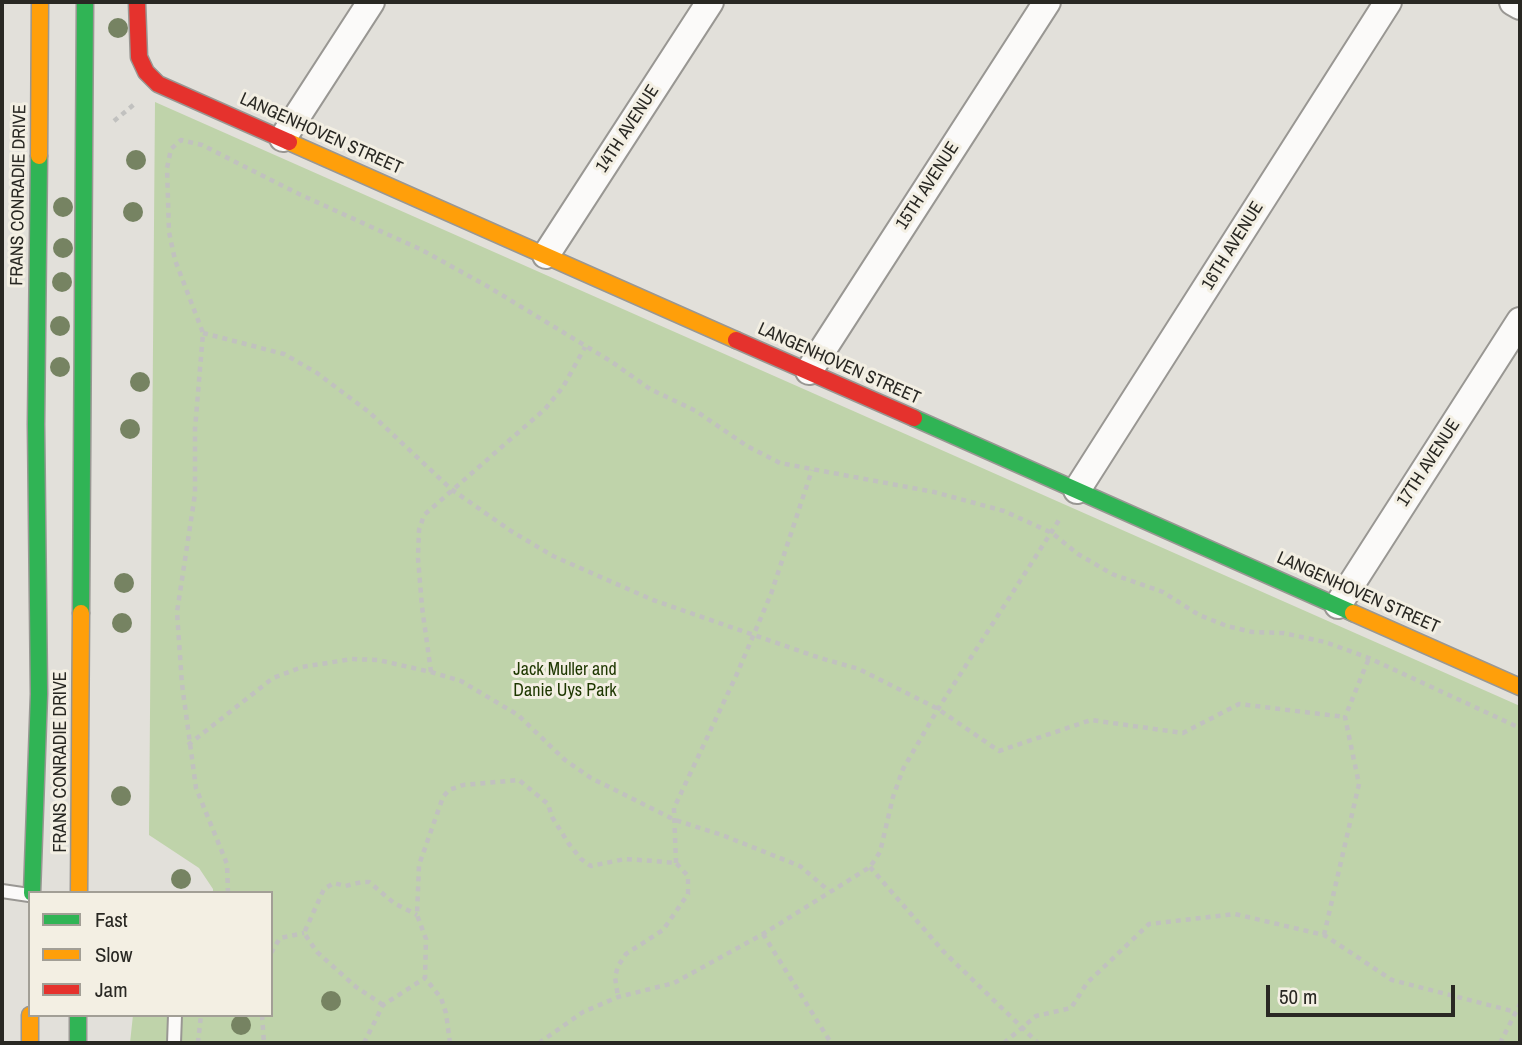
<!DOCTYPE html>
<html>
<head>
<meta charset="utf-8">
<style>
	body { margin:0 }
	#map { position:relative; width:1522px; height:1045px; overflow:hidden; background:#e2e0da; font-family:"Archivo Narrow",sans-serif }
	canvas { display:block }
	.frame { position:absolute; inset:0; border:4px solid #292823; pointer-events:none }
	.legend { position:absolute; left:28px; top:891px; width:245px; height:126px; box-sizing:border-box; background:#f3efe3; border:2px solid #a29f96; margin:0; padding:9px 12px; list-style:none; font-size:21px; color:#292823 }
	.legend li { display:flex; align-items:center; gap:14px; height:35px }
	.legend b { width:35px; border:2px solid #a29f96 }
	.scale { position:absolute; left:1266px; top:985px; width:189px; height:32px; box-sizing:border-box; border:4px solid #292823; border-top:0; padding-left:9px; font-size:21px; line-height:24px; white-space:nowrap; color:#292823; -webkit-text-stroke:5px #f3efe3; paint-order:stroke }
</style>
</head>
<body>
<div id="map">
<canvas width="1522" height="1045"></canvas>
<div class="frame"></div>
<ul class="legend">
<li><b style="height:9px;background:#30b455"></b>Fast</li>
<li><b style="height:9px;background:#ff9f0a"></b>Slow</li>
<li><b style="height:9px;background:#e5322d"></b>Jam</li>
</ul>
<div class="scale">50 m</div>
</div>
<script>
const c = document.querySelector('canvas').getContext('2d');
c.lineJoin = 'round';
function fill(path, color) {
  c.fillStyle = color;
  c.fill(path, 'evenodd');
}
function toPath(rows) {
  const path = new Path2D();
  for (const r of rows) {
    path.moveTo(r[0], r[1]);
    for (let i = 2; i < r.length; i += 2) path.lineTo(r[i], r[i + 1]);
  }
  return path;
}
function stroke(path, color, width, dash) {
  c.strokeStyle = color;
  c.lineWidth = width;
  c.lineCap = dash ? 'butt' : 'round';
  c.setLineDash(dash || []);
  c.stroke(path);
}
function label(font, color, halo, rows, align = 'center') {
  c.font = font + ' "Archivo Narrow",sans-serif';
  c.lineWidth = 6;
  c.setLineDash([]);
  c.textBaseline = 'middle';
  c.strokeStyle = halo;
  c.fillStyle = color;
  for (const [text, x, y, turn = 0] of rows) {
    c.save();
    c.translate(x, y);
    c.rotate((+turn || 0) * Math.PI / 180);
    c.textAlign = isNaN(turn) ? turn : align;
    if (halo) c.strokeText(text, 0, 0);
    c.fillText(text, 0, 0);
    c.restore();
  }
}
fill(toPath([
	[155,102,1520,706,1520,1043,130,1043,133,1015,271,1015,271,893,213,893,213,889,199,868,149,835]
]), '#bfd3aa');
const lane = toPath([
	[2,891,29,895],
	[174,1043,175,1015]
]);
const street = toPath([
	[1513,2,1520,6],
	[283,138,371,2],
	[546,255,710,2],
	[809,371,1047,2],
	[1077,490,1388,2],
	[1338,605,1520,321]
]);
const fast = toPath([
	[914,418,1353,613],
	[81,613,85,2],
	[32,893,39,694,36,424,39,156],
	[78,1015,78,1043]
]);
const slow = toPath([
	[289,142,736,340],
	[39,156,40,2],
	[1353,613,1520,687],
	[79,893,81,613],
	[30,1015,30,1043]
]);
const jam = toPath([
	[137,2,139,57,146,72,158,84,289,142],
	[736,340,914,418]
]);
stroke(lane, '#999793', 16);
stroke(street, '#999793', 30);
stroke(fast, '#999793', 19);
stroke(slow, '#999793', 19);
stroke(jam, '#999793', 19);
stroke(toPath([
	[114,121,137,102],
	[203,333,284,354,317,373,369,412,451,489,511,531,553,556,653,600,820,658,859,669,938,709,999,751,1091,720,1183,733,1239,704,1345,717],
	[431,672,422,607,418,558,419,530,424,515,545,409,563,387,585,347],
	[188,745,273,678,302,667,352,659,378,660,431,672,461,681,518,715,565,760,591,778,675,820,722,835,800,866,829,891],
	[676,863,674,808,736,676,771,594,812,470],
	[870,867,944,952,1038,1043],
	[228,893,227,864,196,788,182,684,177,612,195,494,195,429,203,333,175,260,169,232,167,168,171,149,181,140,202,145,299,194,422,250,487,286,612,362,650,389,696,411,747,446,780,463,934,492,1004,511,1052,533,1078,554,1112,574,1163,592,1199,615,1227,626,1252,632,1283,633,1325,642,1369,658,1520,728],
	[763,934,831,1043],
	[1324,935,1359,784,1345,717,1369,658],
	[271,953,280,938,304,933],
	[383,1005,356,987,317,952,304,933,324,889,334,883,345,886,362,882,369,882,394,903,417,915],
	[262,1015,264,1043],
	[198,1043,201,1015],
	[364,1043,383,1005,425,978],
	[450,1043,446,1013,441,998,425,978,426,939,417,915,419,865,443,797,449,790,463,785,519,780,548,804,552,817,569,844,581,859,591,866,625,859,654,861,676,863,688,876,688,894,663,930,626,954,618,966,615,977,618,997],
	[539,1043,583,1012,618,997,674,983,763,934,870,867,880,852,893,797,903,769,938,709,1061,517],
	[1004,1043,1036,1016,1071,1008,1087,983,1149,924,1235,914,1324,935,1392,980,1516,1012],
	[1500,1043,1520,1004]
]), '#c1c1bf', 4.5, [5, 5]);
stroke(lane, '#fbfaf9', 12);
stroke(street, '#fbfaf9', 26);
stroke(fast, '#30b455', 16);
stroke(slow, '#ff9f0a', 16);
stroke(jam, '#e5322d', 16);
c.fillStyle = '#768362';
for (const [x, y] of [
	[118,28],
	[136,160],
	[63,207],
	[133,212],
	[63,248],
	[62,282],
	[60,326],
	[60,367],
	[140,382],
	[130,429],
	[124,583],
	[122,623],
	[121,796],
	[181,879],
	[331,1001],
	[241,1025]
]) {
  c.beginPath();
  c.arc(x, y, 10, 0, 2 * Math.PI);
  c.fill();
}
label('18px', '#292823', '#f3efe3', [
	["14TH AVENUE",628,129,-57],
	["LANGENHOVEN STREET",321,134,24],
	["15TH AVENUE",928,186,-57],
	["FRANS CONRADIE DRIVE",19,195,-89],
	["16TH AVENUE",1233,246,-58],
	["LANGENHOVEN STREET",839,364,24],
	["17TH AVENUE",1429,463,-57],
	["LANGENHOVEN STREET",1358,593,24],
	["FRANS CONRADIE DRIVE",61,762,-90]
]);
label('18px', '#1e3700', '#f3efe3', [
	["Jack Muller and",565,670],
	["Danie Uys Park",565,691]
]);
</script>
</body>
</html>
